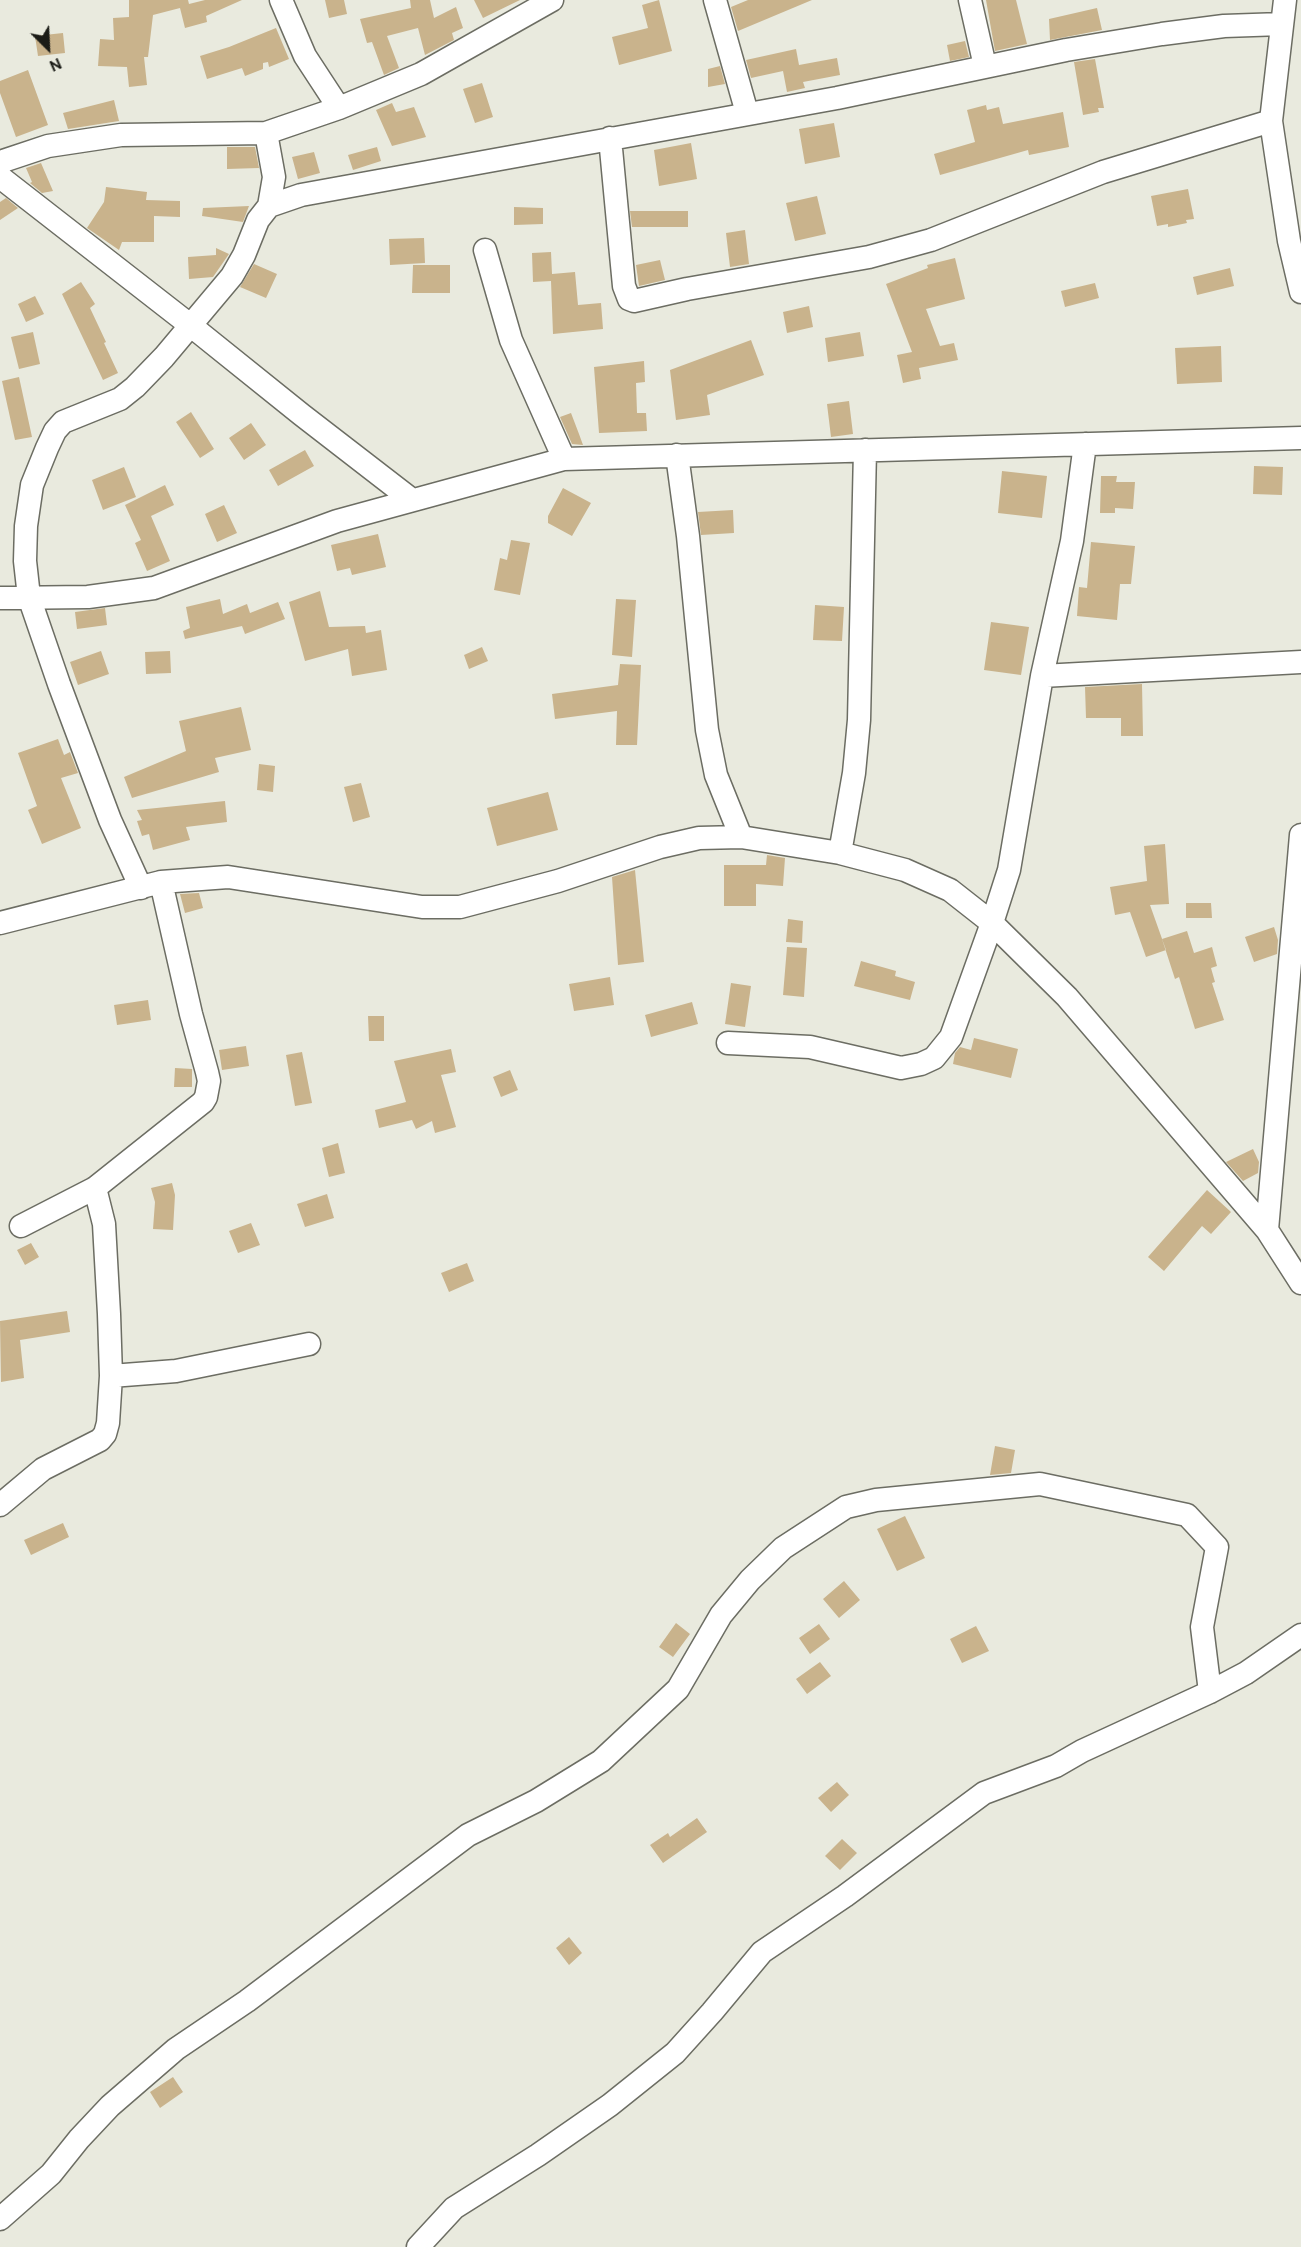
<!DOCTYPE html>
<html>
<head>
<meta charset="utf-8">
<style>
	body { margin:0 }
	#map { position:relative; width:1301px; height:2247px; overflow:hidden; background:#e9eade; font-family:Cabin,sans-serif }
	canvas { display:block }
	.north { position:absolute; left:18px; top:18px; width:60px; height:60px; -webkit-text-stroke:4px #e9eade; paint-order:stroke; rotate:156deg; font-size:16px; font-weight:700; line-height:24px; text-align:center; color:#1b1c17 }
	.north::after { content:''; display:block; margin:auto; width:21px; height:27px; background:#1b1c17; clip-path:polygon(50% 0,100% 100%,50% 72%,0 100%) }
</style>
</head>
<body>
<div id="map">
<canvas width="1301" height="2247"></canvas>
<div class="north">N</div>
</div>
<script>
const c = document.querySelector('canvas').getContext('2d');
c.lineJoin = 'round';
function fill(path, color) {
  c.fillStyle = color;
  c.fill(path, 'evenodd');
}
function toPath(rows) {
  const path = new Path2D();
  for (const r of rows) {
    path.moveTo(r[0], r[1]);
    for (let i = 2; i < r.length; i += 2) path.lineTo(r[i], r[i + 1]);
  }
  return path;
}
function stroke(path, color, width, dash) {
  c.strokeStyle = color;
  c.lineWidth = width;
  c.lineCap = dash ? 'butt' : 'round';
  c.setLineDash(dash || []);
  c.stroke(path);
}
fill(toPath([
	[129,0,188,0,189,4,205,0,242,0,206,16,207,22,185,28,180,8,153,15,148,57,144,57,147,85,129,87,127,67,98,66,100,39,114,40,113,18,129,17],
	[325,0,344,0,347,14,329,18],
	[410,0,430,0,434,18,456,7,463,28,452,33,454,40,425,55,418,28,387,36,399,68,384,75,372,42,367,43,360,19,411,8],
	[474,0,520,0,483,18],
	[659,0,672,51,619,65,612,37,648,28,642,5],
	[748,0,812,0,738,31,731,7],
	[986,0,1016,0,1027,44,995,51],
	[1097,8,1102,30,1050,40,1049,19],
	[276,28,289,59,269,67,268,62,263,63,263,69,245,76,242,68,207,79,200,56,229,47],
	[63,33,65,53,38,56,35,36],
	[965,41,969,57,950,61,947,45],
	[796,49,799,65,837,58,840,75,803,82,805,88,787,92,783,71,751,78,746,60],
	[1095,59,1104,108,1098,108,1099,112,1083,115,1074,62],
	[720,66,725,84,708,87,708,69],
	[28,70,48,125,16,137,0,93,0,81],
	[482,83,493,117,475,123,463,89],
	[114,100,119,121,68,129,63,113],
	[392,103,396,112,414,107,426,137,392,146,376,110],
	[986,105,987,110,999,107,1003,124,1063,112,1069,147,1029,155,1028,150,940,175,934,154,975,142,967,110],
	[834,123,840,157,805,164,799,129],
	[691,143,697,179,659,186,654,150],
	[227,147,255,147,259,168,227,169],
	[377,147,381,161,353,170,348,155],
	[314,152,320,173,298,179,292,157],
	[41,163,53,191,42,193,30,183,32,182,26,168],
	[106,187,147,192,146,200,180,201,180,217,154,216,154,242,122,242,119,250,87,228,104,202],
	[1188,189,1194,219,1186,220,1187,223,1168,227,1168,224,1157,226,1151,196],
	[817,196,826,234,795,241,786,203],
	[6,198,18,208,0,220,0,202],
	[249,206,243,222,202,216,203,208],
	[514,207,543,208,543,224,514,225],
	[630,211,688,211,688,227,632,227],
	[745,230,749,264,730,267,726,233],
	[424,238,425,263,390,265,389,239],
	[216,248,229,254,213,277,189,279,188,257,216,255],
	[551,252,552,274,575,272,578,305,601,303,603,329,553,334,551,281,533,282,532,253],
	[955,258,965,299,926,309,940,346,954,343,958,360,919,368,921,379,903,383,897,355,912,352,886,284,928,268,927,265],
	[660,260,665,280,639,286,636,265],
	[254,264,277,274,266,298,240,287],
	[413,265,450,265,450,293,412,293],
	[1230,268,1234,286,1197,295,1193,277],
	[81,282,95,304,90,308,106,342,104,343,118,373,103,380,62,294],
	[1095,283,1099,298,1065,307,1061,291],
	[35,296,44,314,26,322,18,304],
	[809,306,813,327,787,333,783,312],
	[33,332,40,364,19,369,11,337],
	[860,332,864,356,828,362,825,338],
	[751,340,764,375,707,395,710,415,676,420,670,370],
	[1221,346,1222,382,1177,384,1175,348],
	[644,361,645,382,636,383,637,413,646,413,647,431,599,433,594,367],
	[19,377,32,437,15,440,2,381],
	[849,401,853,434,831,437,827,404],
	[191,412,214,449,200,458,176,422],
	[571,413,579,434,583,445,572,444,560,417],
	[251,423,266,445,244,460,229,438],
	[305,450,314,466,278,486,269,470],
	[1254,466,1283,467,1282,495,1253,494],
	[124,467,136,497,103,510,92,480],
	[1002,471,1047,476,1042,518,998,513],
	[1101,476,1117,476,1116,482,1135,482,1133,509,1115,508,1115,513,1100,513],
	[165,485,174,505,151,516,170,561,147,571,135,543,141,540,125,505],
	[563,488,591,503,572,536,548,523,548,516],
	[224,505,237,533,217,542,205,514],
	[733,510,734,533,701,535,698,512],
	[378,534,386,567,352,575,350,568,337,571,331,545],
	[511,540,530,543,520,595,494,590,500,558,507,560],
	[1091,542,1135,546,1131,584,1120,584,1117,620,1077,616,1079,587,1087,588],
	[320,591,329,627,365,626,366,633,381,630,387,670,352,676,348,649,305,661,289,602],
	[220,599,223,614,247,604,250,613,278,602,285,619,245,634,242,626,185,639,183,631,190,628,186,607],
	[616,599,636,600,632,657,612,655],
	[815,605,844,607,842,641,813,640],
	[105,608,107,625,77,629,75,612],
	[991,622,1029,627,1021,675,984,670],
	[482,647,488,661,469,669,464,655],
	[101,651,109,674,78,685,70,662],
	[170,651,171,673,146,674,145,652],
	[620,664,641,665,637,745,616,745,617,711,555,719,552,694,618,685],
	[1142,684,1143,736,1121,736,1121,718,1086,718,1085,687],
	[241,707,251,750,215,758,219,772,132,798,124,777,186,751,179,721],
	[58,739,64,755,70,752,78,773,61,778,81,828,42,844,28,810,37,806,18,753],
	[259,764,275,766,273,792,257,790],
	[361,783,370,817,353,822,344,787],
	[548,792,558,830,497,846,487,808],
	[225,801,227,822,186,827,190,840,153,850,149,834,142,836,137,821,142,820,137,810],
	[1165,844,1169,904,1150,905,1166,950,1146,957,1130,912,1115,915,1110,887,1147,881,1144,846],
	[767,855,785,858,783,886,756,884,756,906,724,906,724,865,766,865],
	[635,870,644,962,618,965,612,877],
	[199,893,203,908,185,913,180,894],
	[1186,903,1211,903,1212,918,1186,918],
	[788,919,803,921,802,943,786,942],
	[1274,927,1278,940,1277,954,1254,962,1245,937],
	[1187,931,1194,953,1212,947,1217,966,1211,968,1215,982,1212,983,1224,1020,1195,1029,1179,977,1175,979,1162,939],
	[787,947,807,948,804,997,783,995],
	[861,961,896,971,895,976,915,982,910,1000,854,986],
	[610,977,614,1005,574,1011,569,984],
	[731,983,751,986,745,1027,725,1024],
	[148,1000,151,1020,117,1025,114,1005],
	[692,1002,698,1024,651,1037,645,1015],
	[368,1016,384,1016,384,1041,369,1041],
	[974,1038,1018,1049,1011,1078,953,1064,955,1053,960,1047,971,1050],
	[246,1046,249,1066,222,1070,219,1050],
	[451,1049,456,1072,441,1075,456,1127,435,1133,432,1121,416,1129,412,1120,379,1128,375,1110,406,1102,394,1061],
	[302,1052,312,1103,295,1106,286,1055],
	[175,1068,192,1069,192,1087,174,1087],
	[510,1070,518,1090,501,1097,493,1077],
	[338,1143,345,1173,329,1177,322,1148],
	[1253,1149,1259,1162,1258,1173,1243,1181,1226,1162],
	[172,1183,175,1195,173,1230,153,1229,155,1202,151,1188],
	[1207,1190,1231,1212,1211,1234,1202,1226,1164,1271,1148,1257],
	[327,1194,334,1218,305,1227,297,1204],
	[251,1223,260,1245,238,1253,229,1231],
	[31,1243,39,1257,25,1265,17,1250],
	[467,1263,474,1281,449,1292,441,1273],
	[67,1311,70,1332,20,1340,24,1378,1,1382,0,1321],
	[995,1446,1015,1450,1011,1473,990,1475],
	[905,1516,925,1558,897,1571,877,1529],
	[63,1523,69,1537,31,1555,24,1540],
	[844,1581,860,1600,839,1618,823,1599],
	[676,1623,690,1634,673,1657,659,1647],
	[819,1624,830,1639,810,1654,799,1638],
	[976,1626,989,1651,962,1663,950,1639],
	[820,1662,831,1676,807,1694,796,1679],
	[837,1782,849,1795,831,1812,818,1798],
	[697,1818,707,1832,663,1863,650,1845,668,1833,670,1837],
	[842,1839,857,1853,840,1870,825,1856],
	[569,1937,582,1953,569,1965,556,1948],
	[173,2077,183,2092,160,2108,150,2092]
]), '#c9b38c');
const minor = toPath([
	[281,0,305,56,339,108],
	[715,0,747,113],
	[970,0,985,66],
	[1285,0,1271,121,1289,241,1301,292],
	[266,133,274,177,269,206],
	[610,138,624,286,629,299,634,301,687,289,869,257,931,240,1103,172,1271,121],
	[0,162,48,146,121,135,266,133,339,108,421,74,552,0],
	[0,177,190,325,302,415,412,500],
	[485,250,511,340,564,459],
	[677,455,688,536,707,730,716,775,741,837],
	[0,598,88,597,154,588,337,521,564,459,1301,438],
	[1042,676,1301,662],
	[840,853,854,773,859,720,865,450],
	[141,888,110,820,59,684,29,597,25,561,26,526,32,485,47,448,55,431,63,422,120,399,135,387,164,357,232,276,244,255,258,220,269,206,301,195,837,98,1066,50,1162,34,1224,26,1282,24],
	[0,923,161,882,228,877,422,907,460,907,558,881,660,847,699,838,741,837,840,853,905,870,950,890,992,923,1067,997,1267,1230,1301,1283],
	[728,1043,810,1047,901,1068,921,1064,934,1058,951,1037,992,923,1009,870,1042,676,1072,541,1085,444],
	[21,1226,95,1188,203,1102,206,1097,209,1081,207,1072,191,1014,161,882],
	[1267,1230,1301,835],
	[111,1376,176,1371,309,1344],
	[0,1505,43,1469,100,1440,105,1434,108,1423,111,1376,109,1314,104,1224,95,1188],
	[0,2219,51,2174,79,2139,110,2106,176,2049,247,2001,468,1835,536,1801,601,1761,678,1689,721,1615,750,1580,783,1548,846,1507,876,1500,1040,1484,1187,1515,1217,1547,1202,1627,1210,1692],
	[418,2247,454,2208,538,2155,610,2105,675,2053,712,2012,762,1952,845,1896,984,1793,1056,1766,1082,1751,1210,1692,1246,1673,1301,1635]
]);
stroke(minor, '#6c6d63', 25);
stroke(minor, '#fff', 22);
</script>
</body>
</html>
